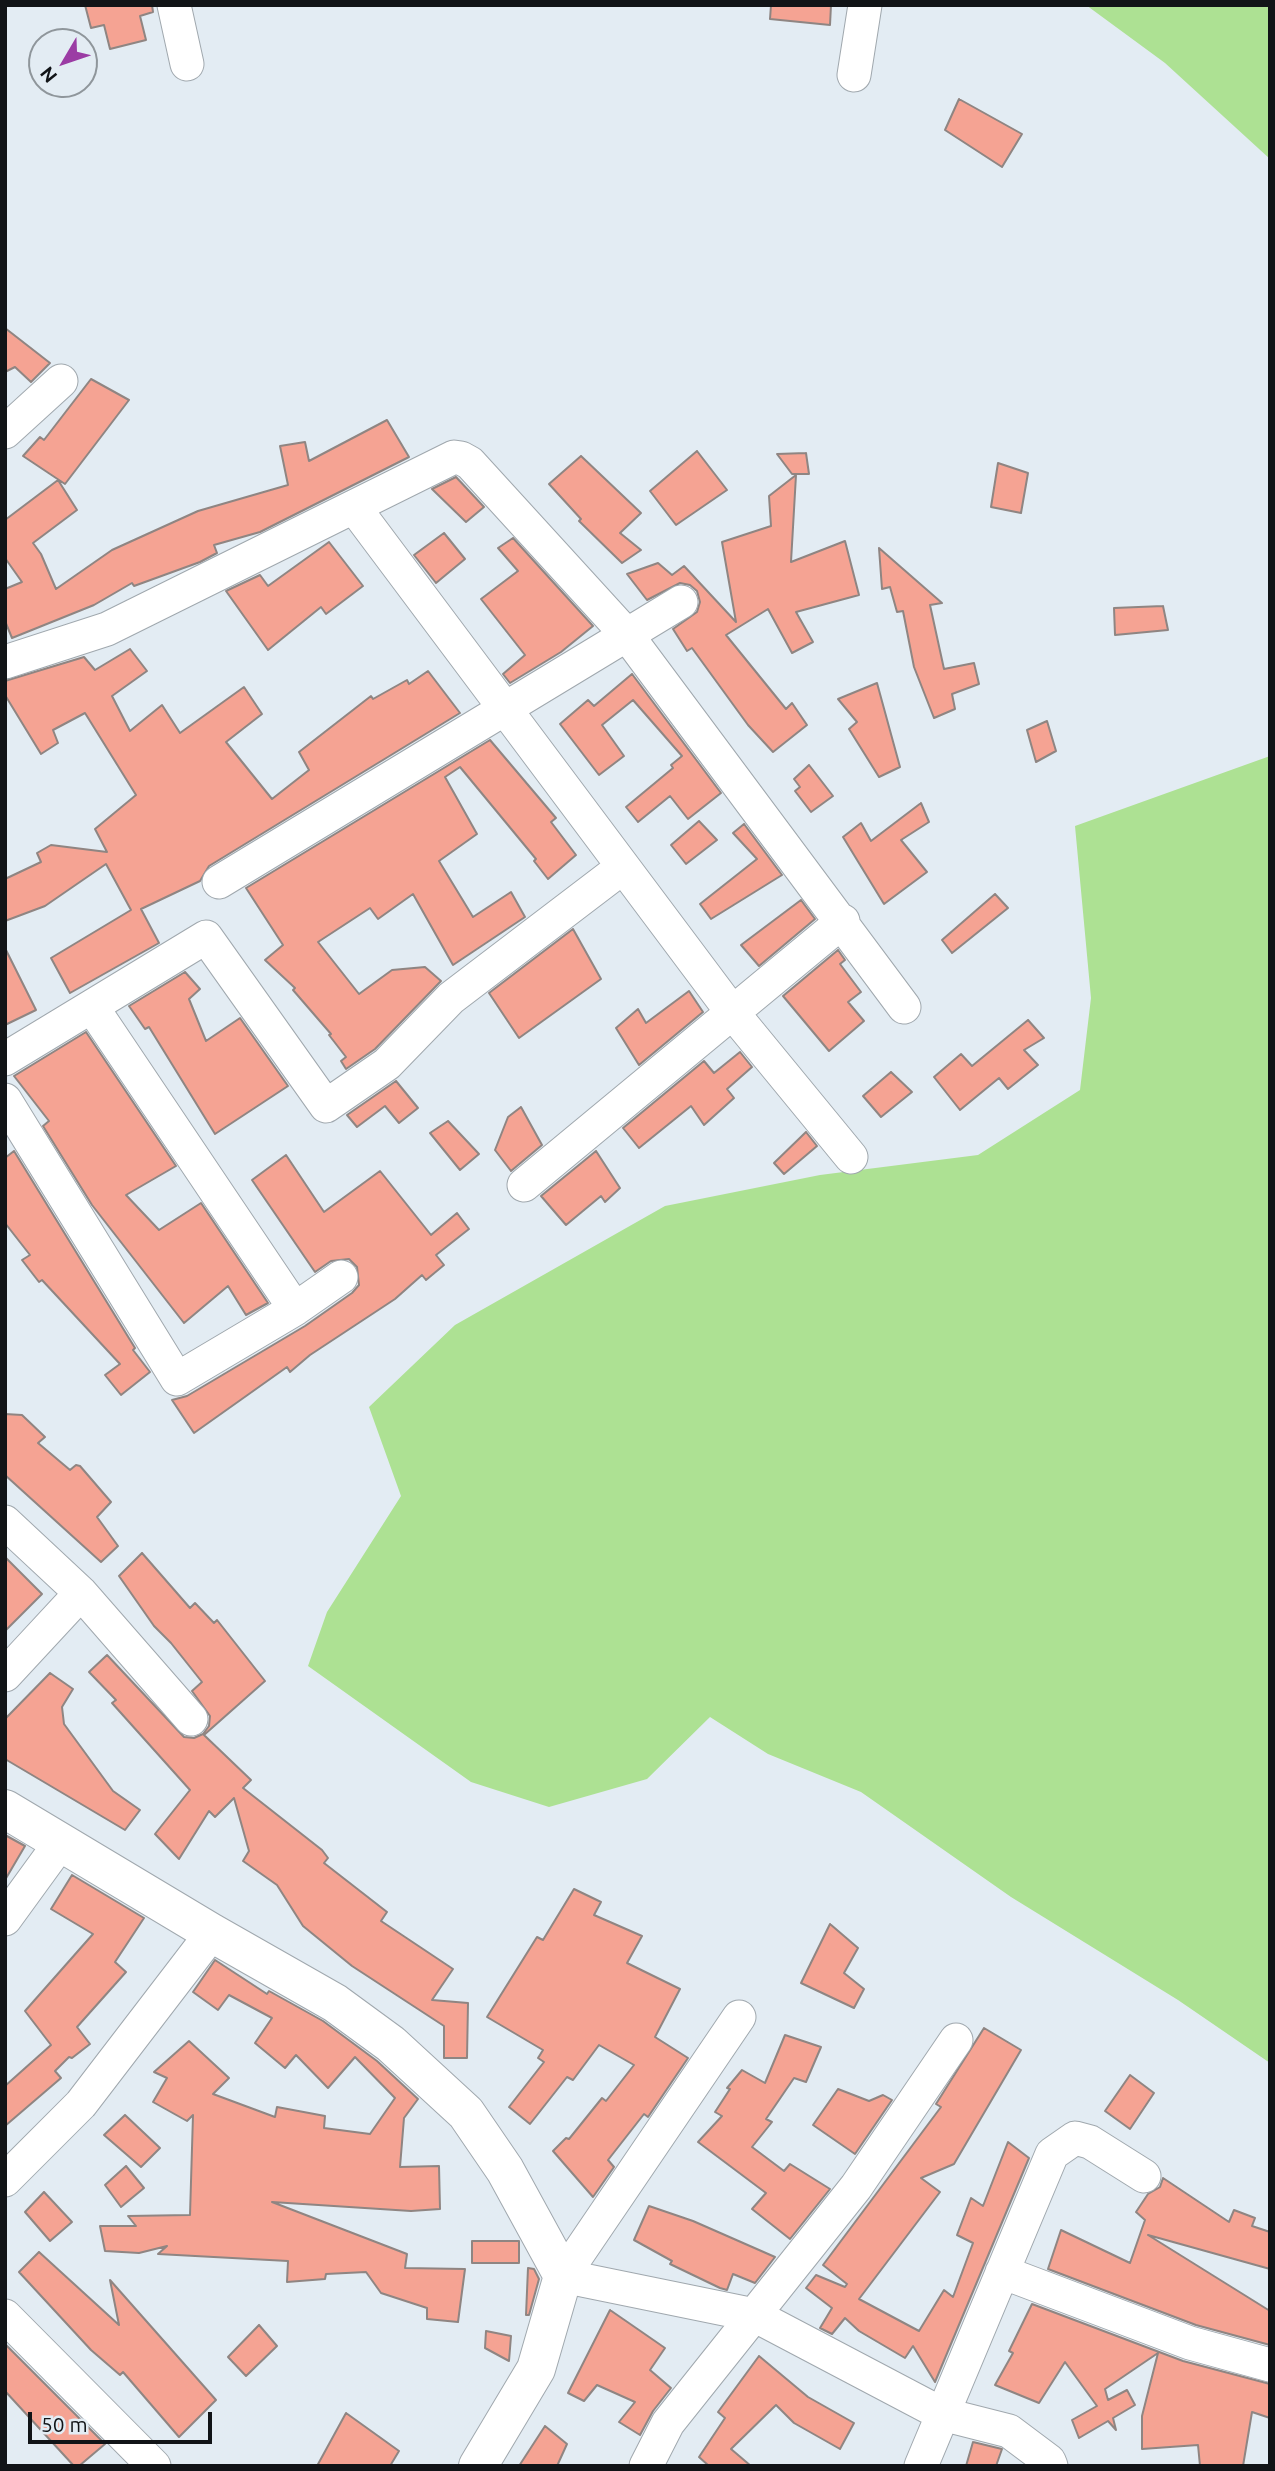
<!DOCTYPE html>
<html>
<head>
<meta charset="utf-8">
<style>
	body { margin:0 }
	#map { position:relative; width:1275px; height:2471px; overflow:hidden; background:#e3ecf3; font-family:Ubuntu,sans-serif }
	canvas { display:block }
	.frame { position:absolute; inset:0; border:7px solid #111417; pointer-events:none }
	.north { position:absolute; left:28px; top:28px; width:70px; height:70px; box-sizing:border-box; background:#e3ecf3; border:2px solid #8f969b; border-radius:50%; rotate:231deg; font-size:19px; font-weight:700; line-height:28px; text-align:center; color:#111417 }
	.north::after { content:''; display:block; margin:auto; width:24px; height:32px; background:#9b3ca4; clip-path:polygon(50% 0,100% 100%,50% 72%,0 100%) }
	.scale { position:absolute; left:28px; top:2412px; width:184px; height:32px; box-sizing:border-box; border:4px solid #111417; border-top:0; padding-left:9px; font-size:21px; line-height:24px; white-space:nowrap; color:#111417; -webkit-text-stroke:5px #e3ecf3; paint-order:stroke }
</style>
</head>
<body>
<div id="map">
<canvas width="1275" height="2471"></canvas>
<div class="frame"></div>
<div class="north">N</div>
<div class="scale">50 m</div>
</div>
<script>
const c = document.querySelector('canvas').getContext('2d');
c.lineJoin = 'round';
function fill(path, color) {
  c.fillStyle = color;
  c.fill(path, 'evenodd');
}
function toPath(rows) {
  const path = new Path2D();
  for (const r of rows) {
    path.moveTo(r[0], r[1]);
    for (let i = 2; i < r.length; i += 2) path.lineTo(r[i], r[i + 1]);
  }
  return path;
}
function stroke(path, color, width, dash) {
  c.strokeStyle = color;
  c.lineWidth = width;
  c.lineCap = dash ? 'butt' : 'round';
  c.setLineDash(dash || []);
  c.stroke(path);
}
fill(toPath([
	[1086,5,1270,5,1270,159,1165,63],
	[1270,756,1270,2063,1178,2000,1011,1897,861,1792,768,1754,710,1717,647,1779,549,1807,471,1782,308,1666,327,1612,401,1496,369,1407,455,1325,665,1206,820,1175,978,1155,1080,1090,1091,998,1075,826]
]), '#ade193');
const building = toPath([
	[85,5,152,5,153,12,140,16,146,40,110,49,104,25,91,28,85,5],
	[771,5,831,5,830,25,770,19,771,5],
	[959,99,1022,134,1002,167,945,130,959,99],
	[5,328,50,363,31,382,15,367,5,372,5,328],
	[91,379,129,400,65,484,23,456,40,437,44,440,91,379],
	[387,420,409,457,260,532,214,545,217,553,200,562,134,586,132,583,94,605,12,638,5,621,5,589,22,582,5,558,5,520,58,480,77,510,33,543,41,554,56,589,112,550,198,511,288,485,280,446,305,442,309,461,387,420],
	[697,451,727,490,676,525,650,491,697,451],
	[806,453,809,474,792,474,777,454,806,453],
	[581,456,641,513,620,533,641,550,622,563,579,521,581,519,549,484,581,456],
	[998,463,1028,473,1021,513,991,507,998,463],
	[796,475,791,562,845,541,859,595,796,612,813,642,792,653,768,609,726,635,786,709,792,703,807,725,773,752,748,725,692,648,687,651,673,629,697,612,700,602,697,591,690,585,680,583,647,600,627,574,658,563,672,575,684,566,736,622,722,542,771,526,769,496,796,475],
	[456,477,484,507,466,522,432,489,456,477],
	[444,533,465,559,436,583,414,555,444,533],
	[513,538,593,626,561,652,510,683,503,674,525,655,481,599,518,571,498,548,513,538],
	[329,542,363,586,326,614,321,607,268,650,226,591,260,575,268,586,329,542],
	[879,548,942,603,930,605,944,669,974,663,979,684,952,694,955,709,934,718,914,667,903,611,897,612,890,587,882,589,879,548],
	[1163,606,1168,630,1115,635,1114,608,1163,606],
	[130,649,147,671,112,696,130,731,162,705,180,733,244,687,262,714,226,742,272,799,309,770,299,752,371,696,373,699,407,680,409,684,428,671,460,713,209,866,200,881,141,909,159,943,70,993,51,958,131,910,106,864,45,906,5,921,5,879,41,862,37,853,51,845,107,852,95,829,136,795,85,713,53,730,58,743,41,754,5,695,5,681,84,657,95,670,130,649],
	[632,674,721,793,688,819,670,796,638,822,626,807,673,768,671,765,682,756,633,700,602,725,624,756,599,775,560,724,588,700,594,706,632,674],
	[877,683,900,767,879,777,849,729,857,722,838,699,877,683],
	[1047,721,1056,751,1036,762,1027,730,1047,721],
	[490,740,556,818,551,822,576,855,548,879,534,861,536,859,460,767,445,777,477,834,439,861,473,917,511,892,525,917,453,965,413,894,378,919,370,908,318,942,359,994,392,970,425,967,441,981,375,1049,346,1069,341,1061,346,1057,329,1035,331,1034,293,990,295,988,265,960,283,945,246,888,490,740],
	[809,765,833,796,811,812,795,791,800,787,794,779,809,765],
	[921,803,929,822,901,840,927,872,884,904,843,837,861,823,871,841,921,803],
	[699,821,717,840,686,864,671,845,699,821],
	[744,824,782,875,711,919,700,904,757,859,733,833,744,824],
	[995,894,1008,908,952,953,942,940,995,894],
	[801,900,815,919,759,966,741,945,801,900],
	[573,929,601,979,519,1038,489,993,573,929],
	[5,948,36,1010,5,1025,5,948],
	[838,950,845,960,840,964,861,992,848,1002,864,1021,829,1051,783,996,838,950],
	[185,972,200,989,189,999,206,1041,240,1018,288,1086,215,1134,149,1027,145,1029,129,1006,185,972],
	[689,991,703,1012,639,1065,616,1028,638,1009,646,1023,689,991],
	[1028,1020,1044,1038,1024,1050,1038,1065,1008,1089,999,1078,960,1110,934,1077,961,1054,972,1066,1028,1020],
	[86,1032,176,1166,126,1195,159,1230,201,1203,268,1303,246,1315,228,1286,184,1323,92,1205,43,1126,49,1121,14,1076,86,1032],
	[740,1052,752,1067,727,1089,734,1098,704,1125,691,1106,639,1148,623,1128,704,1061,714,1073,740,1052],
	[891,1072,912,1092,881,1117,863,1096,891,1072],
	[396,1081,418,1108,399,1123,385,1106,357,1127,347,1115,396,1081],
	[521,1107,542,1145,511,1171,495,1150,508,1117,521,1107],
	[448,1121,479,1154,460,1170,430,1133,448,1121],
	[806,1132,817,1146,784,1174,774,1163,806,1132],
	[14,1151,135,1348,133,1350,150,1372,121,1395,105,1375,120,1364,42,1280,39,1282,22,1260,30,1255,5,1223,5,1158,14,1151],
	[596,1151,620,1188,605,1202,601,1196,566,1225,541,1196,596,1151],
	[286,1155,324,1212,380,1171,431,1235,457,1213,469,1229,436,1255,444,1265,426,1280,422,1275,395,1299,310,1355,290,1372,287,1367,194,1433,172,1400,187,1396,305,1326,352,1293,359,1285,357,1267,349,1259,331,1261,315,1272,252,1180,286,1155],
	[5,1414,22,1415,45,1437,38,1443,70,1470,76,1465,80,1466,111,1502,97,1517,118,1546,101,1562,5,1475,5,1414],
	[142,1553,190,1608,195,1603,214,1623,217,1620,265,1681,204,1735,251,1780,243,1788,322,1850,328,1858,324,1863,387,1912,381,1921,453,1969,432,2000,468,2003,467,2058,444,2058,444,2026,352,1966,303,1926,277,1885,243,1861,249,1851,234,1798,215,1817,209,1811,179,1859,155,1834,190,1790,112,1703,116,1700,89,1672,107,1655,184,1737,194,1738,203,1734,209,1726,210,1716,192,1691,202,1682,171,1643,154,1626,119,1576,142,1553],
	[5,1557,42,1594,5,1631,5,1557],
	[50,1673,73,1689,62,1707,64,1724,113,1791,140,1810,125,1830,5,1759,5,1719,50,1673],
	[5,1835,25,1846,5,1880,5,1835],
	[72,1875,144,1918,115,1962,126,1972,77,2027,90,2044,72,2058,69,2057,55,2071,61,2078,5,2126,5,2086,51,2045,25,2011,93,1934,51,1909,72,1875],
	[574,1889,601,1902,594,1915,642,1936,627,1963,680,1989,655,2037,688,2058,648,2117,644,2114,608,2160,614,2167,593,2197,553,2151,566,2138,569,2139,602,2098,606,2101,634,2065,599,2045,573,2080,567,2077,530,2124,509,2107,544,2062,538,2058,543,2050,487,2017,537,1937,543,1940,574,1889],
	[830,1924,858,1948,844,1973,864,1989,854,2008,801,1983,830,1924],
	[215,1960,267,1994,269,1991,323,2021,377,2061,418,2099,404,2118,400,2167,439,2166,440,2209,411,2211,272,2202,407,2254,405,2268,465,2269,458,2322,427,2319,427,2308,381,2293,366,2272,326,2274,325,2279,287,2282,288,2261,158,2254,167,2246,139,2253,105,2251,100,2226,136,2226,128,2216,190,2215,193,2115,187,2121,153,2102,167,2078,154,2072,189,2041,229,2078,213,2094,275,2117,277,2107,325,2116,324,2128,370,2134,395,2098,355,2057,328,2088,296,2055,285,2068,255,2043,272,2018,229,1995,218,2010,193,1992,215,1960],
	[984,2028,1021,2050,954,2164,921,2178,940,2192,859,2299,919,2331,944,2290,953,2297,973,2243,957,2235,971,2198,983,2206,1008,2142,1029,2158,935,2382,913,2346,905,2358,859,2331,845,2318,832,2334,820,2328,832,2308,806,2288,816,2275,845,2287,847,2284,823,2265,941,2107,936,2104,984,2028],
	[785,2035,821,2047,806,2082,794,2078,766,2119,772,2122,752,2147,784,2171,790,2164,830,2189,790,2239,752,2209,766,2193,698,2142,722,2116,715,2112,730,2089,727,2088,742,2070,765,2083,785,2035],
	[1130,2075,1154,2093,1130,2129,1105,2111,1130,2075],
	[838,2089,869,2101,883,2095,892,2100,855,2154,813,2125,838,2089],
	[125,2115,160,2148,141,2167,104,2135,125,2115],
	[126,2166,144,2188,121,2207,105,2185,126,2166],
	[1163,2178,1229,2222,1234,2210,1255,2218,1252,2226,1270,2232,1270,2269,1148,2235,1270,2311,1270,2345,1196,2325,1048,2269,1061,2230,1130,2263,1145,2220,1136,2212,1148,2194,1160,2187,1163,2178],
	[44,2192,72,2222,50,2241,25,2212,44,2192],
	[649,2206,693,2221,775,2257,755,2283,733,2274,727,2290,720,2288,670,2264,672,2261,634,2240,649,2206],
	[472,2241,519,2241,519,2263,472,2263,472,2241],
	[39,2252,119,2325,110,2280,216,2400,179,2437,123,2372,120,2375,91,2350,19,2272,39,2252],
	[528,2268,534,2269,539,2279,529,2315,526,2315,528,2268],
	[1032,2304,1183,2361,1270,2384,1270,2418,1252,2412,1243,2466,1200,2466,1198,2445,1142,2449,1142,2416,1158,2353,1105,2389,1108,2400,1127,2390,1135,2405,1113,2418,1116,2430,1108,2421,1079,2438,1072,2420,1097,2406,1065,2362,1039,2403,995,2385,1013,2353,1009,2351,1032,2304],
	[610,2310,665,2348,650,2370,671,2388,653,2411,640,2435,619,2422,635,2402,597,2385,584,2401,568,2393,610,2310],
	[259,2325,277,2346,246,2376,228,2357,259,2325],
	[486,2331,511,2336,509,2361,485,2348,486,2331],
	[5,2344,105,2444,79,2466,74,2466,5,2391,5,2344],
	[759,2356,808,2397,854,2423,840,2449,794,2423,776,2405,731,2449,751,2466,709,2466,699,2457,725,2418,718,2412,759,2356],
	[346,2413,399,2451,390,2466,317,2466,346,2413],
	[545,2426,567,2444,557,2466,519,2466,545,2426],
	[973,2442,1002,2449,996,2466,966,2466,973,2442]
]);
fill(building, '#f5a393');
stroke(building, '#8f8582', 2);
const minor = toPath([
	[174,5,187,64],
	[854,75,865,5],
	[5,432,61,381],
	[354,507,732,1012,851,1157],
	[5,662,107,629,454,457,461,458,470,463,627,635,904,1007],
	[219,882,681,602],
	[92,1007,295,1309],
	[5,1059,206,937,326,1106,387,1064,451,998,623,867],
	[5,1100,177,1379,295,1309,341,1277],
	[524,1185,843,921],
	[5,1522,81,1593,191,1719],
	[5,1675,81,1593],
	[5,1919,61,1842],
	[739,2017,563,2276,754,2315,942,2414,1009,2431,1049,2461,1051,2466],
	[5,2180,81,2104,212,1933],
	[1002,2272,1190,2343,1270,2365],
	[5,2316,154,2466],
	[646,2466,668,2423,856,2187,956,2040],
	[921,2466,1052,2154,1075,2138,1090,2142,1144,2176]
]);
const major = toPath([
	[5,1809,212,1933,335,2003,391,2044,466,2113,505,2170,563,2276,536,2369,478,2466]
]);
stroke(minor, '#a0a8ae', 35);
stroke(major, '#a0a8ae', 40);
stroke(minor, '#fff', 33);
stroke(major, '#fff', 38);
</script>
</body>
</html>
